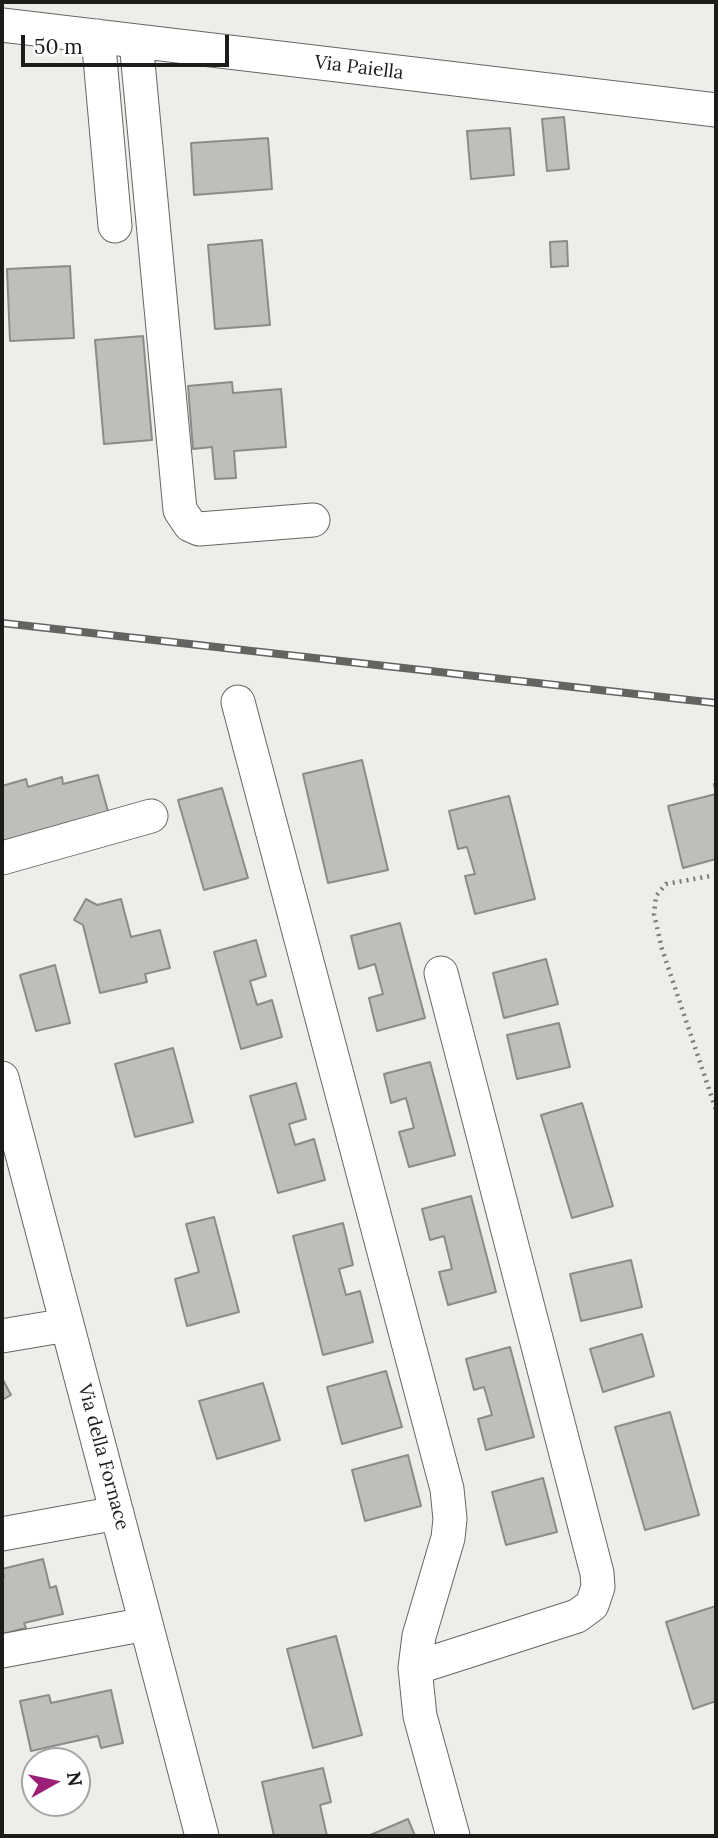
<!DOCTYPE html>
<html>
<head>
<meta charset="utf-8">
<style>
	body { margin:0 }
	#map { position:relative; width:718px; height:1838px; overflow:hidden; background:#eceee9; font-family:Lora,serif }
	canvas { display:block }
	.frame { position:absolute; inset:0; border:4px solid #1c1d1b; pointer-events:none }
	.north { position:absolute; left:21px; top:1747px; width:70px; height:70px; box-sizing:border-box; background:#fff; border:2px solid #a4a5a4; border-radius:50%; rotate:81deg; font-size:19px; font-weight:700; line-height:28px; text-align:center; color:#1c1d1b }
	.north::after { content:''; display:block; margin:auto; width:24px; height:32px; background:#9b1f76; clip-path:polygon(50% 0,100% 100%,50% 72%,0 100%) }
	.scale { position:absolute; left:21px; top:35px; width:208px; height:32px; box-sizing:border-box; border:4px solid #1c1d1b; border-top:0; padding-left:9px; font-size:21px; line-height:24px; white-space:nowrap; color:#1c1d1b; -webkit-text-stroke:5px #fff; paint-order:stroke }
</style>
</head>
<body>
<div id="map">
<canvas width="718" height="1838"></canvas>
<div class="frame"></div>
<div class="north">N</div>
<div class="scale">50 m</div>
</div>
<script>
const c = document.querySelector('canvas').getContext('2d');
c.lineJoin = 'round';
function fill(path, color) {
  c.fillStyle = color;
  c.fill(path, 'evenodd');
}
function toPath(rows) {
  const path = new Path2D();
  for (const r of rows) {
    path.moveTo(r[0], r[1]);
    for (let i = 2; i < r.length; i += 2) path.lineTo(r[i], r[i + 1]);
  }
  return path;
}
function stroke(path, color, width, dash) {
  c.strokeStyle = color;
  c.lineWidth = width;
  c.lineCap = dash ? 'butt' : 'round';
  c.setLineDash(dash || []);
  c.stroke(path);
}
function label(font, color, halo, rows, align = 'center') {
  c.font = font + ' Lora,serif';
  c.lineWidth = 6;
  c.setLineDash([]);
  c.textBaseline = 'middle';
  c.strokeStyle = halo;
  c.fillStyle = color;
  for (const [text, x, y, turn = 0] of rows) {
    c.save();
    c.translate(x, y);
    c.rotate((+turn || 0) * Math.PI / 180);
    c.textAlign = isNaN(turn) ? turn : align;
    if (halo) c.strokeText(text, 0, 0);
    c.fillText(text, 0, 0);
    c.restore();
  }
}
const building = toPath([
	[564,117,569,169,547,171,542,119,564,117],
	[510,128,514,175,471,179,467,131,510,128],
	[268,138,272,189,194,195,191,143,268,138],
	[262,240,270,325,215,329,208,245,262,240],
	[567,241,568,266,551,267,550,242,567,241],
	[70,266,74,338,10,341,7,269,70,266],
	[143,336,152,440,104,444,95,340,143,336],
	[232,382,233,393,281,389,286,447,234,451,236,478,215,479,212,447,193,449,188,386,232,382],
	[362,760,388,870,328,883,303,774,362,760],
	[98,775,109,815,2,843,2,786,26,779,28,787,62,777,63,784,98,775],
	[716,783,716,859,683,868,668,806,716,794,714,784,716,783],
	[222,788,248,878,204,890,178,800,222,788],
	[509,796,535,899,475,914,465,876,475,874,467,847,458,849,449,811,509,796],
	[86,899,97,905,121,899,131,937,160,930,170,968,145,974,147,982,100,993,83,925,74,920,86,899],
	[400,923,425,1018,377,1031,369,998,383,994,375,964,359,969,351,936,400,923],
	[256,940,266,976,250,981,257,1005,272,1000,282,1037,241,1049,214,952,256,940],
	[546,959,558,1004,504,1018,493,973,546,959],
	[55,965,70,1023,36,1031,20,975,55,965],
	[559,1023,570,1067,517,1079,507,1035,559,1023],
	[173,1048,193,1122,135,1137,115,1064,173,1048],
	[430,1062,455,1155,409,1167,399,1132,414,1128,406,1098,391,1103,384,1074,430,1062],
	[296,1083,306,1119,289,1124,295,1145,314,1139,325,1180,278,1193,250,1096,296,1083],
	[582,1103,613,1206,572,1218,541,1115,582,1103],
	[471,1196,496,1292,448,1305,439,1272,452,1269,444,1236,430,1240,422,1209,471,1196],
	[214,1217,239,1312,187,1326,175,1279,199,1272,186,1224,214,1217],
	[343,1223,353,1265,339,1269,346,1295,360,1291,373,1342,323,1355,293,1236,343,1223],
	[631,1260,642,1307,581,1321,570,1274,631,1260],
	[642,1334,654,1376,603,1392,590,1349,642,1334],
	[510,1347,534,1437,486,1450,478,1419,492,1415,484,1387,474,1390,466,1359,510,1347],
	[386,1371,402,1427,342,1444,327,1387,386,1371],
	[2,1378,11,1395,2,1400,2,1378],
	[263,1383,280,1440,217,1459,199,1401,263,1383],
	[670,1412,699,1515,645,1530,615,1427,670,1412],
	[408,1455,421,1506,365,1521,352,1470,408,1455],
	[543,1478,557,1532,506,1545,492,1492,543,1478],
	[43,1559,50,1588,56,1586,63,1614,24,1623,26,1628,2,1634,2,1578,4,1577,2,1569,43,1559],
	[716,1606,716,1701,693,1709,666,1622,716,1606],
	[336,1636,362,1735,313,1748,287,1649,336,1636],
	[111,1690,123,1743,101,1748,98,1736,31,1751,20,1701,49,1695,51,1703,111,1690],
	[323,1768,331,1802,320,1805,327,1836,274,1836,262,1782,323,1768],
	[408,1819,415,1836,368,1836,408,1819]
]);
fill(building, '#bcbfba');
stroke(building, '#8a8c87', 2);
const minor = toPath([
	[2,25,716,110],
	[98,36,115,226],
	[136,41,180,510,190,525,199,529,313,520],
	[238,702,447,1489,450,1519,448,1538,419,1636,415,1668,420,1716,453,1836],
	[2,858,151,816],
	[2,1078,202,1836],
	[2,1336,67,1325],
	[2,1534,117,1513],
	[2,1651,146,1624],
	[415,1668,577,1616,592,1605,598,1587,597,1573,441,973]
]);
stroke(minor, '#656763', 35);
stroke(toPath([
	[716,875,666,884,656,896,654,914,662,949,716,1110]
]), '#7b7c79', 4.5, [2, 5]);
stroke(minor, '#fff', 33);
const rail = toPath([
	[2,623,716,703]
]);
stroke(rail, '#636461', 8);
stroke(rail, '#fff', 5, [16]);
label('19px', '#1c1d1b', '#fff', [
	["Via Paiella",359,68,7],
	["Via della Fornace",103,1457,75]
]);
</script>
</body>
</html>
